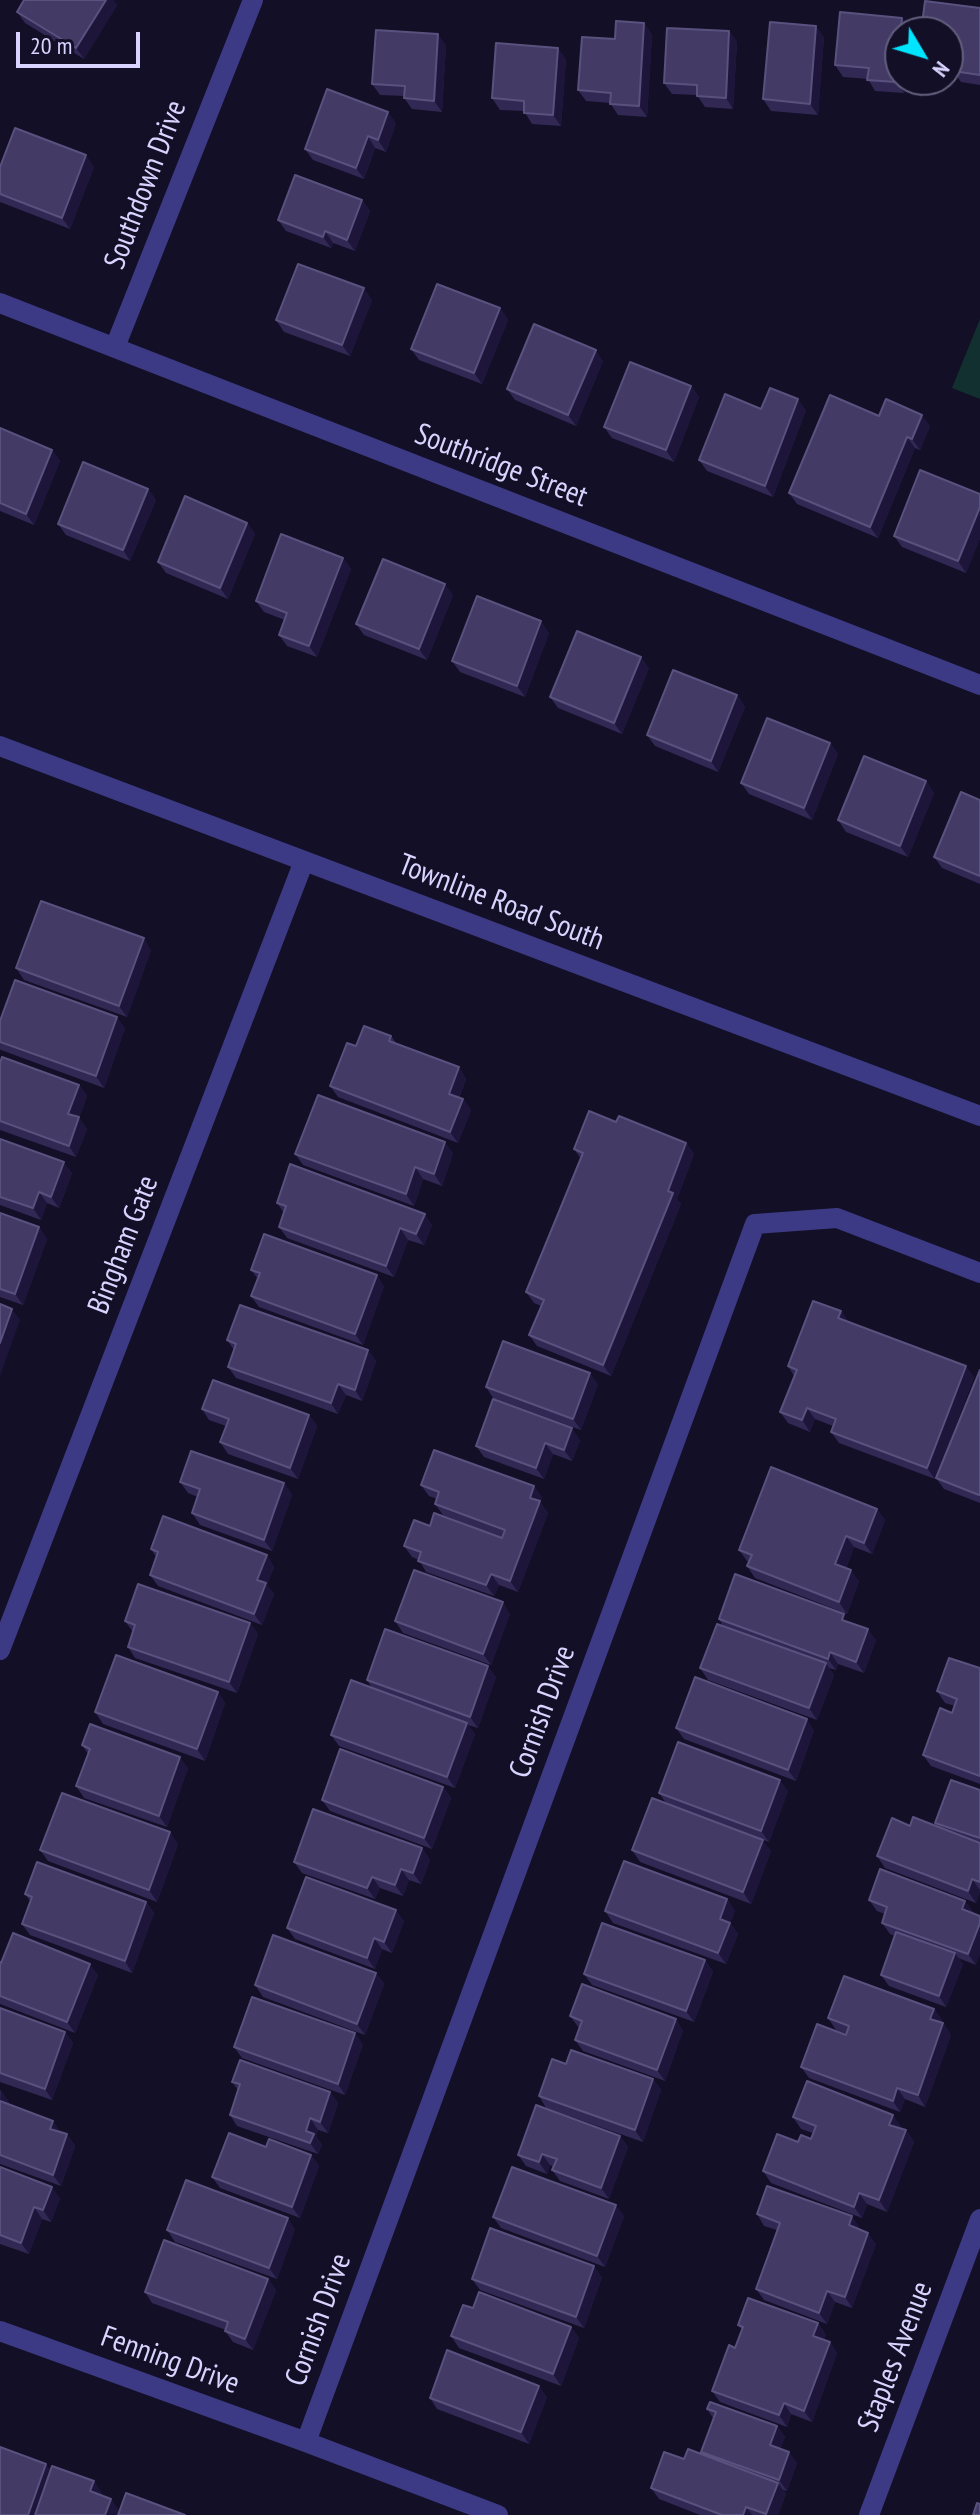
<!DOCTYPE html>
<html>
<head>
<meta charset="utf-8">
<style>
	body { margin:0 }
	#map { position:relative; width:980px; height:2515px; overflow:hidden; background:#130f26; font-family:"PT Sans Narrow",sans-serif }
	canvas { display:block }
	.north { position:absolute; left:884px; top:16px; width:80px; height:80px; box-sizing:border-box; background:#130f26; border:2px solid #625e7d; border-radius:50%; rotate:128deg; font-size:22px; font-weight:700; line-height:32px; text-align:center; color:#d9d4ff }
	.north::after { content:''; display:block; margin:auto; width:28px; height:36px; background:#00e5ff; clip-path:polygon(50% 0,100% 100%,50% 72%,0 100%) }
	.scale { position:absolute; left:16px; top:32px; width:124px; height:36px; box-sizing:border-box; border:4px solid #d9d4ff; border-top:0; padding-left:10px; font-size:24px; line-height:28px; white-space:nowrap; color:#d9d4ff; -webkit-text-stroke:6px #130f26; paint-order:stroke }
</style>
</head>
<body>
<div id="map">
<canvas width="980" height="2515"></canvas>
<div class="north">N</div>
<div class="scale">20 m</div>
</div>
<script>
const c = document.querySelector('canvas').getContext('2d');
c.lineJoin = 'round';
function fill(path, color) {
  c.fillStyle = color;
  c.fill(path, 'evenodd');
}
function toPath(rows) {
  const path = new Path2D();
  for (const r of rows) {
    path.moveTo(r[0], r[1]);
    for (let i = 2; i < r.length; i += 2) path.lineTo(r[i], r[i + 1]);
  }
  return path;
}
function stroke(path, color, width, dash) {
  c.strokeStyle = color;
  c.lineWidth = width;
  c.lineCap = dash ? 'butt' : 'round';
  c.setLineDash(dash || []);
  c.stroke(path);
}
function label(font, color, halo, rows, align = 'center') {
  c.font = font + ' "PT Sans Narrow",sans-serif';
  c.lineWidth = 6;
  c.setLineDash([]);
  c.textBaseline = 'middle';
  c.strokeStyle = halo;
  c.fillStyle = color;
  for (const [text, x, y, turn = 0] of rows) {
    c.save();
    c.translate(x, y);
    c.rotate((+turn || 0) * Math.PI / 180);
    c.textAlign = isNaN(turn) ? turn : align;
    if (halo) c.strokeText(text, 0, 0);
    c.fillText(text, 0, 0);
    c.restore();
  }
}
fill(toPath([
	[980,319,980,399,952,388]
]), '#12302f');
stroke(toPath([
	[0,303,980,685],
	[115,347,253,0],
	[0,746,980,1116],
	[0,1650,304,861],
	[0,2331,306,2442,498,2515],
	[306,2442,755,1224,837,1218,980,1273],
	[869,2515,980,2219]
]), '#3d3a85', 20);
fill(toPath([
	[24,0,113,0,117,5,84,59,25,23,17,12],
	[980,8,980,85,961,82,953,71,948,71,948,32],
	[902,18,910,29,900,80,905,80,904,93,875,91,868,79,843,77,835,65],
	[644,23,652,35,647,117,618,115,610,103,586,101,578,90,615,39],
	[729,31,737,42,733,109,705,107,697,95,672,94,664,83],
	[824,37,818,115,771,111,763,99],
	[446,45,442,112,412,109,404,98,404,96,380,95,372,84],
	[566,59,561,126,532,124,524,111,500,110,492,98],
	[396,123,386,152,375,148,364,179,313,160,305,149],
	[0,167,94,167,70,229,0,202],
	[362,200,370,211,355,251,333,243,331,248,286,231,278,220],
	[372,300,350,356,284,332,276,320],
	[500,308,508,320,482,384,419,360,411,349],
	[603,361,576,426,515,400,507,389],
	[691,386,699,397,674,462,612,438,604,427],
	[761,409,806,410,773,497,707,471,699,460],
	[879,416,930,426,920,450,915,448,878,538,797,504,789,493],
	[0,428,52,450,60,461,34,525,0,511],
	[148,489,156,500,130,561,66,535,58,524],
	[980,494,980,538,966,573,902,547,894,536],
	[247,523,255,534,228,599,166,573,158,562],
	[343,558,351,569,317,657,287,646,279,635,285,620,264,612,256,601],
	[453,595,427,660,364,635,356,624],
	[549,633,525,697,460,672,452,661],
	[649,668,622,734,558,708,550,697],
	[737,695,745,707,718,772,655,746,647,735],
	[830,743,838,754,812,820,749,794,741,783],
	[926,781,934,793,908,857,846,832,838,820],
	[980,800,980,884,942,868,934,857],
	[151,950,127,1017,24,980,16,968],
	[0,1021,125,1028,104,1088,1,1050,0,1049],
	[391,1036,396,1043,459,1067,466,1079,459,1098,463,1099,471,1110,458,1143,338,1097,330,1086,356,1046],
	[0,1063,79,1085,87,1096,79,1118,87,1129,76,1157,0,1130],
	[616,1122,686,1143,694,1154,677,1199,681,1204,611,1376,537,1346,529,1335,541,1306,534,1303,526,1292,581,1159,574,1149],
	[0,1139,72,1173,59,1208,47,1203,41,1220,0,1205],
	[453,1153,442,1186,423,1179,414,1206,303,1165,295,1154],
	[277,1203,432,1225,424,1245,408,1240,394,1277,287,1238,279,1227,284,1213],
	[0,1213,39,1227,47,1239,23,1305,0,1297],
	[251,1270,384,1286,363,1345,259,1307,251,1296,258,1279],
	[841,1311,848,1321,974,1377,935,1479,839,1443,831,1432,833,1426,815,1419,810,1432,788,1423,780,1412,794,1376,788,1366],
	[227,1340,368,1350,376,1361,362,1401,346,1395,338,1414,236,1378,228,1367,234,1350],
	[980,1370,980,1503,944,1489,936,1478],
	[598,1384,581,1430,493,1398,486,1387],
	[202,1409,309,1415,317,1426,298,1479,228,1454,220,1442,226,1426,209,1420],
	[580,1440,572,1461,553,1454,544,1479,484,1457,476,1446],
	[180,1482,284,1483,292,1495,272,1551,200,1525,192,1513,198,1497,188,1493],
	[421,1485,534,1486,542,1498,540,1502,548,1513,518,1592,499,1585,494,1596,426,1572,419,1560,412,1557,404,1546,502,1538,443,1515,435,1504,437,1499,429,1496],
	[877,1509,885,1520,872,1554,854,1547,846,1568,859,1581,847,1614,755,1578,747,1566,749,1562,747,1561,739,1550],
	[151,1549,267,1555,274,1567,267,1585,274,1594,262,1625,158,1586,150,1575,156,1557],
	[510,1614,491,1665,403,1633,395,1621],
	[719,1619,850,1623,876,1640,864,1673,838,1664,836,1670,829,1668,834,1675,817,1720,708,1680,700,1668,723,1626],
	[125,1621,250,1623,258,1634,237,1693,135,1658,128,1647,133,1632],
	[980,1668,980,1784,931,1766,923,1755,952,1713,955,1706,945,1703,937,1691],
	[496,1677,478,1728,468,1725,475,1734,455,1788,339,1746,331,1735,372,1688,367,1680],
	[218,1692,225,1703,205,1761,103,1724,95,1712],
	[676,1728,814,1730,796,1781,684,1739],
	[82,1745,188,1768,167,1827,84,1798,76,1786,88,1754],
	[443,1787,451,1798,432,1849,330,1811,322,1800],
	[980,1790,980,1891,976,1903,885,1868,877,1856,910,1826,939,1827,935,1823],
	[788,1791,769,1842,752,1836,771,1851,751,1904,640,1862,632,1850,666,1803,659,1793],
	[178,1844,157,1902,48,1861,40,1850],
	[422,1848,430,1860,421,1884,409,1880,403,1896,380,1888,375,1899,302,1873,294,1862],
	[25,1894,146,1902,154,1913,132,1973,30,1935,22,1924,30,1901],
	[727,1899,735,1911,730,1923,738,1934,726,1964,613,1923,605,1911],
	[869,1900,965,1901,973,1912,976,1965,958,1958,963,1964,946,2007,889,1986,881,1975,895,1936,890,1934,882,1923,885,1914,877,1911],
	[404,1921,392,1953,382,1949,375,1969,295,1939,287,1928],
	[705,1960,713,1972,694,2022,592,1985,584,1974],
	[0,1962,98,1975,75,2033,0,2004],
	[376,1973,384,1984,365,2035,263,1997,255,1985],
	[0,2008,65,2032,73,2043,52,2100,0,2082],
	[934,2009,942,2020,941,2023,943,2023,951,2035,925,2107,905,2099,900,2112,809,2078,801,2067,846,2035,847,2034,836,2030,828,2018],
	[570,2016,683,2030,665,2081,583,2051,575,2040,579,2028],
	[363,2044,345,2095,242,2058,234,2047],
	[566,2064,653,2079,661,2090,643,2142,546,2108,539,2096],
	[232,2082,330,2092,338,2103,328,2133,318,2130,316,2136,322,2145,318,2154,237,2126,230,2115,238,2090],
	[0,2090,9,2102,8,2104,67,2134,75,2146,61,2186,0,2164],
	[793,2117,901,2126,900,2128,906,2130,914,2142,887,2212,867,2204,862,2218,771,2183,763,2171,798,2142,811,2139,813,2133,801,2129],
	[620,2136,628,2147,609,2199,560,2181,552,2170,554,2167,550,2165,547,2174,526,2166,518,2155],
	[266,2147,311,2155,319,2166,300,2218,220,2188,212,2177],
	[0,2167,60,2198,51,2222,42,2219,29,2254,0,2244],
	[757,2214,860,2228,859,2229,876,2244,852,2308,835,2302,827,2324,764,2300,756,2289,777,2230,764,2226],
	[624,2216,605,2267,501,2228,493,2217],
	[295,2229,277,2279,175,2242,167,2230],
	[602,2277,584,2328,480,2290,472,2279],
	[268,2279,276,2290,253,2350,233,2342,225,2331,226,2330,152,2303,145,2292],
	[473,2308,571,2327,579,2338,561,2386,459,2348,451,2336],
	[818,2323,826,2335,824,2340,830,2342,837,2353,812,2422,791,2414,787,2427,720,2402,712,2391,735,2348,742,2330,738,2325],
	[547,2397,529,2444,437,2409,430,2398],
	[707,2409,777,2426,785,2437,780,2449,797,2463,787,2491,783,2490,786,2494,778,2515,700,2515,659,2499,651,2488,684,2459,703,2454,701,2452,713,2418]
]), '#312854');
fill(toPath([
	[106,0,113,0,117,5,84,59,76,48],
	[902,18,910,29,910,32,901,32],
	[644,23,652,35,647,117,639,106],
	[816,26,824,37,818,115,810,104],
	[729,31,737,42,733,109,726,98],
	[438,34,446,45,442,112,434,101],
	[900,41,900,80,905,80,904,93,896,82],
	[558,48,566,59,561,126,553,115],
	[388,112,396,123,386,152,378,140],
	[368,136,375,148,364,179,356,168],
	[86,155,94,167,70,229,62,218],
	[362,200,370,211,355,251,347,240],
	[325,231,333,243,331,248,323,237],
	[364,288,372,300,350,356,342,345],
	[500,308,508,320,482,384,474,373],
	[596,350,603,361,576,426,568,415],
	[691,386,699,397,674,462,666,450],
	[798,399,806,410,773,497,765,486],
	[922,415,930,426,920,450,912,439],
	[907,437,915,448,878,538,870,527],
	[52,450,60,461,34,525,26,514],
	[148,489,156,500,130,561,123,550],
	[980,507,980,538,966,573,958,561],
	[247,523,255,534,228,599,220,588],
	[343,558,351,569,317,657,309,646],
	[445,584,453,595,427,660,419,649],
	[541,621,549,633,525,697,517,686],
	[641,657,649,668,622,734,614,723],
	[737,695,745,707,718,772,711,761],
	[830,743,838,754,812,820,804,808],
	[926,781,934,793,908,857,900,846],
	[144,938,151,950,127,1017,119,1006],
	[117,1017,125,1028,104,1088,96,1076],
	[459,1067,466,1079,456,1105,449,1094],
	[79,1085,87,1096,79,1118,87,1129,76,1157,69,1146,68,1114],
	[463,1099,471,1110,458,1143,450,1132],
	[445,1142,453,1153,442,1186,434,1174],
	[686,1143,694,1154,677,1199,681,1204,611,1376,603,1365],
	[64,1162,72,1173,59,1208,51,1197],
	[415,1167,423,1179,414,1206,406,1194],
	[39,1192,47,1203,41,1220,33,1208],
	[425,1214,432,1225,424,1245,416,1234],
	[39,1227,47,1239,23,1305,15,1294],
	[400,1228,408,1240,394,1277,386,1266],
	[377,1275,384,1286,363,1345,355,1334],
	[12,1309,20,1320,0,1376,0,1343],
	[841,1311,849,1322,838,1318],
	[368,1350,376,1361,362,1401,355,1390],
	[966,1366,974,1377,935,1479,927,1468],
	[590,1373,598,1384,581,1430,573,1419],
	[338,1384,346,1395,338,1414,331,1403],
	[807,1408,815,1419,810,1432,802,1420],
	[309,1415,317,1426,298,1479,290,1468],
	[572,1428,580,1440,572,1461,564,1450],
	[545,1443,553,1454,544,1479,536,1468],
	[284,1483,292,1495,272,1551,264,1540],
	[534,1486,542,1498,540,1502,548,1513,518,1592,510,1581],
	[877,1509,885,1520,872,1554,864,1543],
	[846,1536,854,1547,843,1575,835,1564],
	[267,1555,274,1567,267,1585,274,1594,262,1625,254,1614,257,1580],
	[851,1570,859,1581,847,1614,839,1602],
	[491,1574,499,1585,494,1596,486,1585],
	[503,1602,510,1614,491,1665,483,1654],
	[250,1623,258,1634,237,1693,229,1682],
	[868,1629,876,1640,864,1673,856,1662],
	[830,1652,838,1664,836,1670,828,1659],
	[826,1663,834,1675,817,1720,809,1708],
	[488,1666,496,1677,478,1728,470,1717],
	[218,1692,225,1703,205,1761,197,1749],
	[807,1719,814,1730,796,1781,788,1770],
	[467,1723,475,1734,455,1788,447,1777],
	[180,1757,188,1768,167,1827,159,1816],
	[780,1780,788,1791,769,1842,761,1831],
	[443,1787,451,1798,432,1849,424,1838],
	[170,1832,178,1844,157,1902,149,1890],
	[763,1840,771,1851,751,1904,743,1892],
	[422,1848,430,1860,421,1884,413,1873],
	[401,1869,409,1880,403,1896,395,1885],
	[372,1877,380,1888,375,1899,367,1888],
	[972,1879,980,1890,976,1903,968,1891],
	[727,1899,735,1911,730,1923,738,1934,726,1964,718,1953,720,1919],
	[965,1901,973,1912,970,1920,962,1909],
	[146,1902,154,1913,132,1973,125,1961],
	[396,1910,404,1921,392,1953,384,1942],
	[980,1923,980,1955,976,1965,968,1954],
	[374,1938,382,1949,375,1969,367,1958],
	[955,1953,963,1964,946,2007,939,1996],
	[705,1960,713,1972,694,2022,686,2011],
	[90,1964,98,1975,75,2033,67,2022],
	[376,1973,384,1984,365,2035,357,2024],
	[934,2009,942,2020,938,2030,930,2019],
	[676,2019,683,2030,665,2081,657,2070],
	[943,2023,951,2035,925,2107,918,2095],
	[65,2032,73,2043,52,2100,45,2089],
	[355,2033,363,2044,345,2095,338,2084],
	[653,2079,661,2090,643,2142,635,2130],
	[897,2088,905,2099,900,2112,893,2101],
	[1,2090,9,2102,5,2112,0,2104],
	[330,2092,338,2103,328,2133,320,2122],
	[893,2115,901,2126,897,2136,889,2125],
	[310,2118,318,2130,316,2136,322,2145,318,2154,310,2143,306,2131],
	[53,2121,61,2132,50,2129],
	[906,2130,914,2142,887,2212,879,2200],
	[67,2134,75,2146,61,2186,53,2175],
	[620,2136,628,2147,609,2199,601,2188],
	[542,2154,550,2165,547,2174,539,2162],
	[311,2155,319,2166,300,2218,292,2207],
	[52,2187,60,2198,51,2222,43,2210],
	[859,2193,867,2204,862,2218,854,2207],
	[616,2205,624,2216,605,2267,597,2256],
	[34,2207,42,2219,29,2254,21,2243],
	[852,2216,860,2228,857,2237,849,2225],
	[288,2218,295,2229,277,2279,269,2268],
	[868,2233,876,2244,852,2308,845,2297],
	[594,2266,602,2277,584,2328,576,2317],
	[268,2279,276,2290,253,2350,245,2339],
	[827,2291,835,2302,827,2324,819,2313],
	[818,2323,826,2335,821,2347,813,2336],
	[571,2327,579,2338,561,2386,553,2374],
	[830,2342,837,2353,812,2422,804,2411],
	[539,2386,547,2397,529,2444,521,2432],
	[784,2403,791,2414,787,2427,779,2415],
	[777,2426,785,2437,778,2456,770,2445],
	[789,2452,797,2463,787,2491,779,2480],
	[46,2464,54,2475,40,2515,28,2515],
	[94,2481,102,2493,98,2502,90,2491],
	[778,2483,786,2494,778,2515,767,2515],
	[111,2499,119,2510,117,2515,105,2515],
	[746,2507,752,2515,743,2515]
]), '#1d163a');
const building = toPath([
	[24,0,106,0,76,48,17,12,24,0],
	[925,1,980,8,980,75,953,71,954,61,948,61,948,32,921,32,925,1],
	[840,12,902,18,896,82,867,80,869,68,835,65,840,12],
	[616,21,644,23,639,106,610,104,611,93,578,90,582,37,615,39,616,21],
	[770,22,816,26,810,104,763,99,770,22],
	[667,28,729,31,726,98,697,96,697,85,664,83,667,28],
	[376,30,438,34,434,101,404,98,405,86,372,84,376,30],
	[496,43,558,48,553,115,524,113,524,101,492,98,496,43],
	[327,89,388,112,378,140,368,136,356,168,305,149,327,89],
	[15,128,86,155,62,218,0,194,0,167,15,128],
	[295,175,362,200,347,240,325,231,323,237,278,220,295,175],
	[298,264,364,288,342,345,276,320,298,264],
	[437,284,500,308,474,373,411,349,437,284],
	[534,324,596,350,568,415,507,389,534,324],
	[630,362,691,386,666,450,604,427,630,362],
	[770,388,798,399,765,486,699,460,725,394,761,409,770,388],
	[830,395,879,416,886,399,922,415,912,439,907,437,870,527,789,493,830,395],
	[0,428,52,450,26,514,0,503,0,428],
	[83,462,148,489,123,550,58,524,83,462],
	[920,470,980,494,980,507,958,561,894,536,920,470],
	[185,496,247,523,220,588,158,562,185,496],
	[281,534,343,558,309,646,279,635,287,613,256,601,281,534],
	[383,559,445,584,419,649,356,624,383,559],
	[477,596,541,621,517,686,452,661,477,596],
	[577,631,641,657,614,723,550,697,577,631],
	[673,670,737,695,711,761,647,735,673,670],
	[767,718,830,743,804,808,741,783,767,718],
	[864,756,926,781,900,846,838,820,864,756],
	[961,792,980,800,980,876,934,857,961,792],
	[41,901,144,938,119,1006,16,968,41,901],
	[15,980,117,1017,96,1076,0,1042,0,1021,15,980],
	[364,1026,391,1036,389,1041,459,1067,449,1094,463,1099,450,1132,330,1086,347,1043,356,1046,364,1026],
	[2,1057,79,1085,68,1114,79,1117,69,1146,0,1121,0,1063,2,1057],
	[318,1095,445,1142,434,1174,415,1167,406,1194,295,1154,318,1095],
	[589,1111,616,1122,619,1116,686,1143,668,1191,673,1193,603,1365,529,1335,544,1300,526,1292,583,1153,574,1149,589,1111],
	[0,1139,64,1162,51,1197,39,1192,33,1208,0,1197,0,1139],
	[290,1164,425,1214,416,1234,400,1228,386,1266,279,1227,286,1206,277,1203,290,1164],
	[0,1213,39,1227,15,1294,0,1289,0,1213],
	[264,1234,377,1275,355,1334,251,1296,260,1273,251,1270,264,1234],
	[813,1301,841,1311,838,1318,966,1366,927,1468,831,1432,836,1419,807,1408,802,1420,780,1412,797,1370,788,1366,813,1301],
	[0,1304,12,1309,0,1343,0,1304],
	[240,1305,368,1350,355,1390,338,1384,331,1403,228,1367,236,1344,227,1340,240,1305],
	[503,1341,590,1373,573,1419,486,1387,503,1341],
	[980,1370,980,1494,979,1495,936,1478,980,1370],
	[213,1380,309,1415,290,1468,220,1442,229,1419,202,1409,213,1380],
	[493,1399,572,1428,564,1450,545,1443,536,1468,476,1446,493,1399],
	[434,1450,534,1486,530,1498,540,1501,510,1581,491,1574,486,1585,418,1561,421,1552,404,1546,414,1520,430,1526,434,1513,502,1538,505,1530,435,1504,439,1492,421,1485,434,1450],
	[191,1451,284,1483,264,1540,192,1513,200,1489,180,1482,191,1451],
	[771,1467,877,1509,864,1543,846,1536,835,1564,851,1570,839,1602,747,1566,752,1555,739,1550,771,1467],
	[163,1516,267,1555,257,1580,266,1583,254,1614,150,1575,158,1552,151,1549,163,1516],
	[414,1570,503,1602,483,1654,395,1621,414,1570],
	[735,1574,844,1614,842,1620,868,1629,856,1662,830,1652,828,1659,719,1619,735,1574],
	[138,1584,250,1623,229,1682,128,1647,135,1625,125,1621,138,1584],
	[717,1624,826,1663,809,1708,700,1668,717,1624],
	[385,1629,488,1666,470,1717,367,1680,385,1629],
	[116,1655,218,1692,197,1749,95,1712,116,1655],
	[949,1658,980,1668,980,1776,923,1755,940,1708,952,1713,957,1699,937,1691,949,1658],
	[695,1677,807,1719,788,1770,676,1728,695,1677],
	[351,1680,467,1723,447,1777,331,1735,351,1680],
	[90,1724,180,1757,159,1816,76,1786,90,1749,82,1745,90,1724],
	[678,1742,780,1780,761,1831,659,1793,678,1742],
	[340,1749,443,1787,424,1838,322,1800,340,1749],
	[951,1780,980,1790,980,1838,935,1823,951,1780],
	[62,1793,170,1832,149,1890,40,1850,62,1793],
	[652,1798,763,1840,743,1892,632,1850,652,1798],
	[313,1809,422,1848,413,1873,401,1869,395,1885,372,1877,367,1888,294,1862,313,1809],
	[913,1817,980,1843,980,1882,972,1879,968,1891,877,1856,892,1818,910,1826,913,1817],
	[624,1861,727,1899,720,1919,730,1923,718,1953,605,1911,624,1861],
	[37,1862,146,1902,125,1961,22,1924,32,1897,25,1894,37,1862],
	[880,1869,965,1901,962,1909,980,1916,980,1923,968,1954,882,1923,887,1907,869,1900,880,1869],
	[306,1877,396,1910,384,1942,374,1938,367,1958,287,1928,306,1877],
	[602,1923,705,1960,686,2011,584,1974,602,1923],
	[896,1932,955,1953,939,1996,881,1975,896,1932],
	[13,1933,90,1964,67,2022,0,1996,0,1962,1,1963,13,1933],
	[273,1935,376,1973,357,2024,255,1985,273,1935],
	[844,1976,934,2009,930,2019,943,2023,918,2095,897,2088,893,2101,801,2067,817,2024,846,2035,849,2026,828,2018,844,1976],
	[582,1984,676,2019,657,2070,575,2040,582,2021,570,2016,582,1984],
	[252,1997,355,2033,338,2084,234,2047,252,1997],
	[0,2008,65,2032,45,2089,0,2073,0,2008],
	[571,2050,653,2079,635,2130,539,2096,552,2059,566,2064,571,2050],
	[240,2060,330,2092,320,2122,310,2118,306,2131,314,2134,310,2143,230,2115,240,2084,232,2082,240,2060],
	[807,2081,893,2115,889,2125,906,2130,879,2200,859,2193,854,2207,763,2171,777,2134,798,2142,801,2135,811,2139,816,2126,793,2117,807,2081],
	[0,2101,53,2121,50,2129,67,2134,53,2175,0,2155,0,2101],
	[536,2105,620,2136,601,2188,552,2170,557,2159,542,2154,539,2162,518,2155,536,2105],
	[229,2133,266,2147,269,2139,311,2155,292,2207,212,2177,229,2133],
	[0,2167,52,2187,43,2210,34,2207,21,2243,0,2235,0,2167],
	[512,2167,616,2205,597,2256,493,2217,512,2167],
	[186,2180,288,2218,269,2268,167,2230,186,2180],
	[767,2186,852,2216,849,2225,868,2233,845,2297,827,2291,819,2313,756,2289,780,2223,757,2214,767,2186],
	[490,2228,594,2266,576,2317,472,2279,490,2228],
	[164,2240,268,2279,245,2339,225,2331,228,2322,145,2292,164,2240],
	[479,2292,571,2327,553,2374,451,2336,463,2305,473,2308,479,2292],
	[748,2298,818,2323,813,2336,830,2342,804,2411,784,2403,779,2415,712,2391,729,2345,735,2348,743,2327,738,2325,748,2298],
	[447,2350,539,2386,521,2432,430,2398,447,2350],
	[710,2402,777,2426,770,2445,789,2452,779,2480,701,2452,716,2412,707,2409,710,2402],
	[0,2447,46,2464,28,2515,0,2515,0,2447],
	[688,2449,778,2483,766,2514,746,2507,743,2515,722,2515,651,2488,664,2452,684,2459,688,2449],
	[52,2466,94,2481,90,2491,111,2499,105,2515,35,2515,52,2466],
	[126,2493,185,2515,118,2515,126,2493],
	[977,2503,980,2504,980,2515,973,2515,977,2503]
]);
fill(building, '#433a66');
stroke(building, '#5a527e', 2);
label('30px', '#d9d4ff', '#130f26', [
	["Southdown Drive",146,185,-69],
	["Southridge Street",501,466,21],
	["Townline Road South",501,903,21],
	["Bingham Gate",124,1245,-69],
	["Cornish Drive",543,1712,-70],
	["Cornish Drive",319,2320,-70],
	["Staples Avenue",896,2357,-69],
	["Fenning Drive",170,2361,20]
]);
</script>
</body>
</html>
